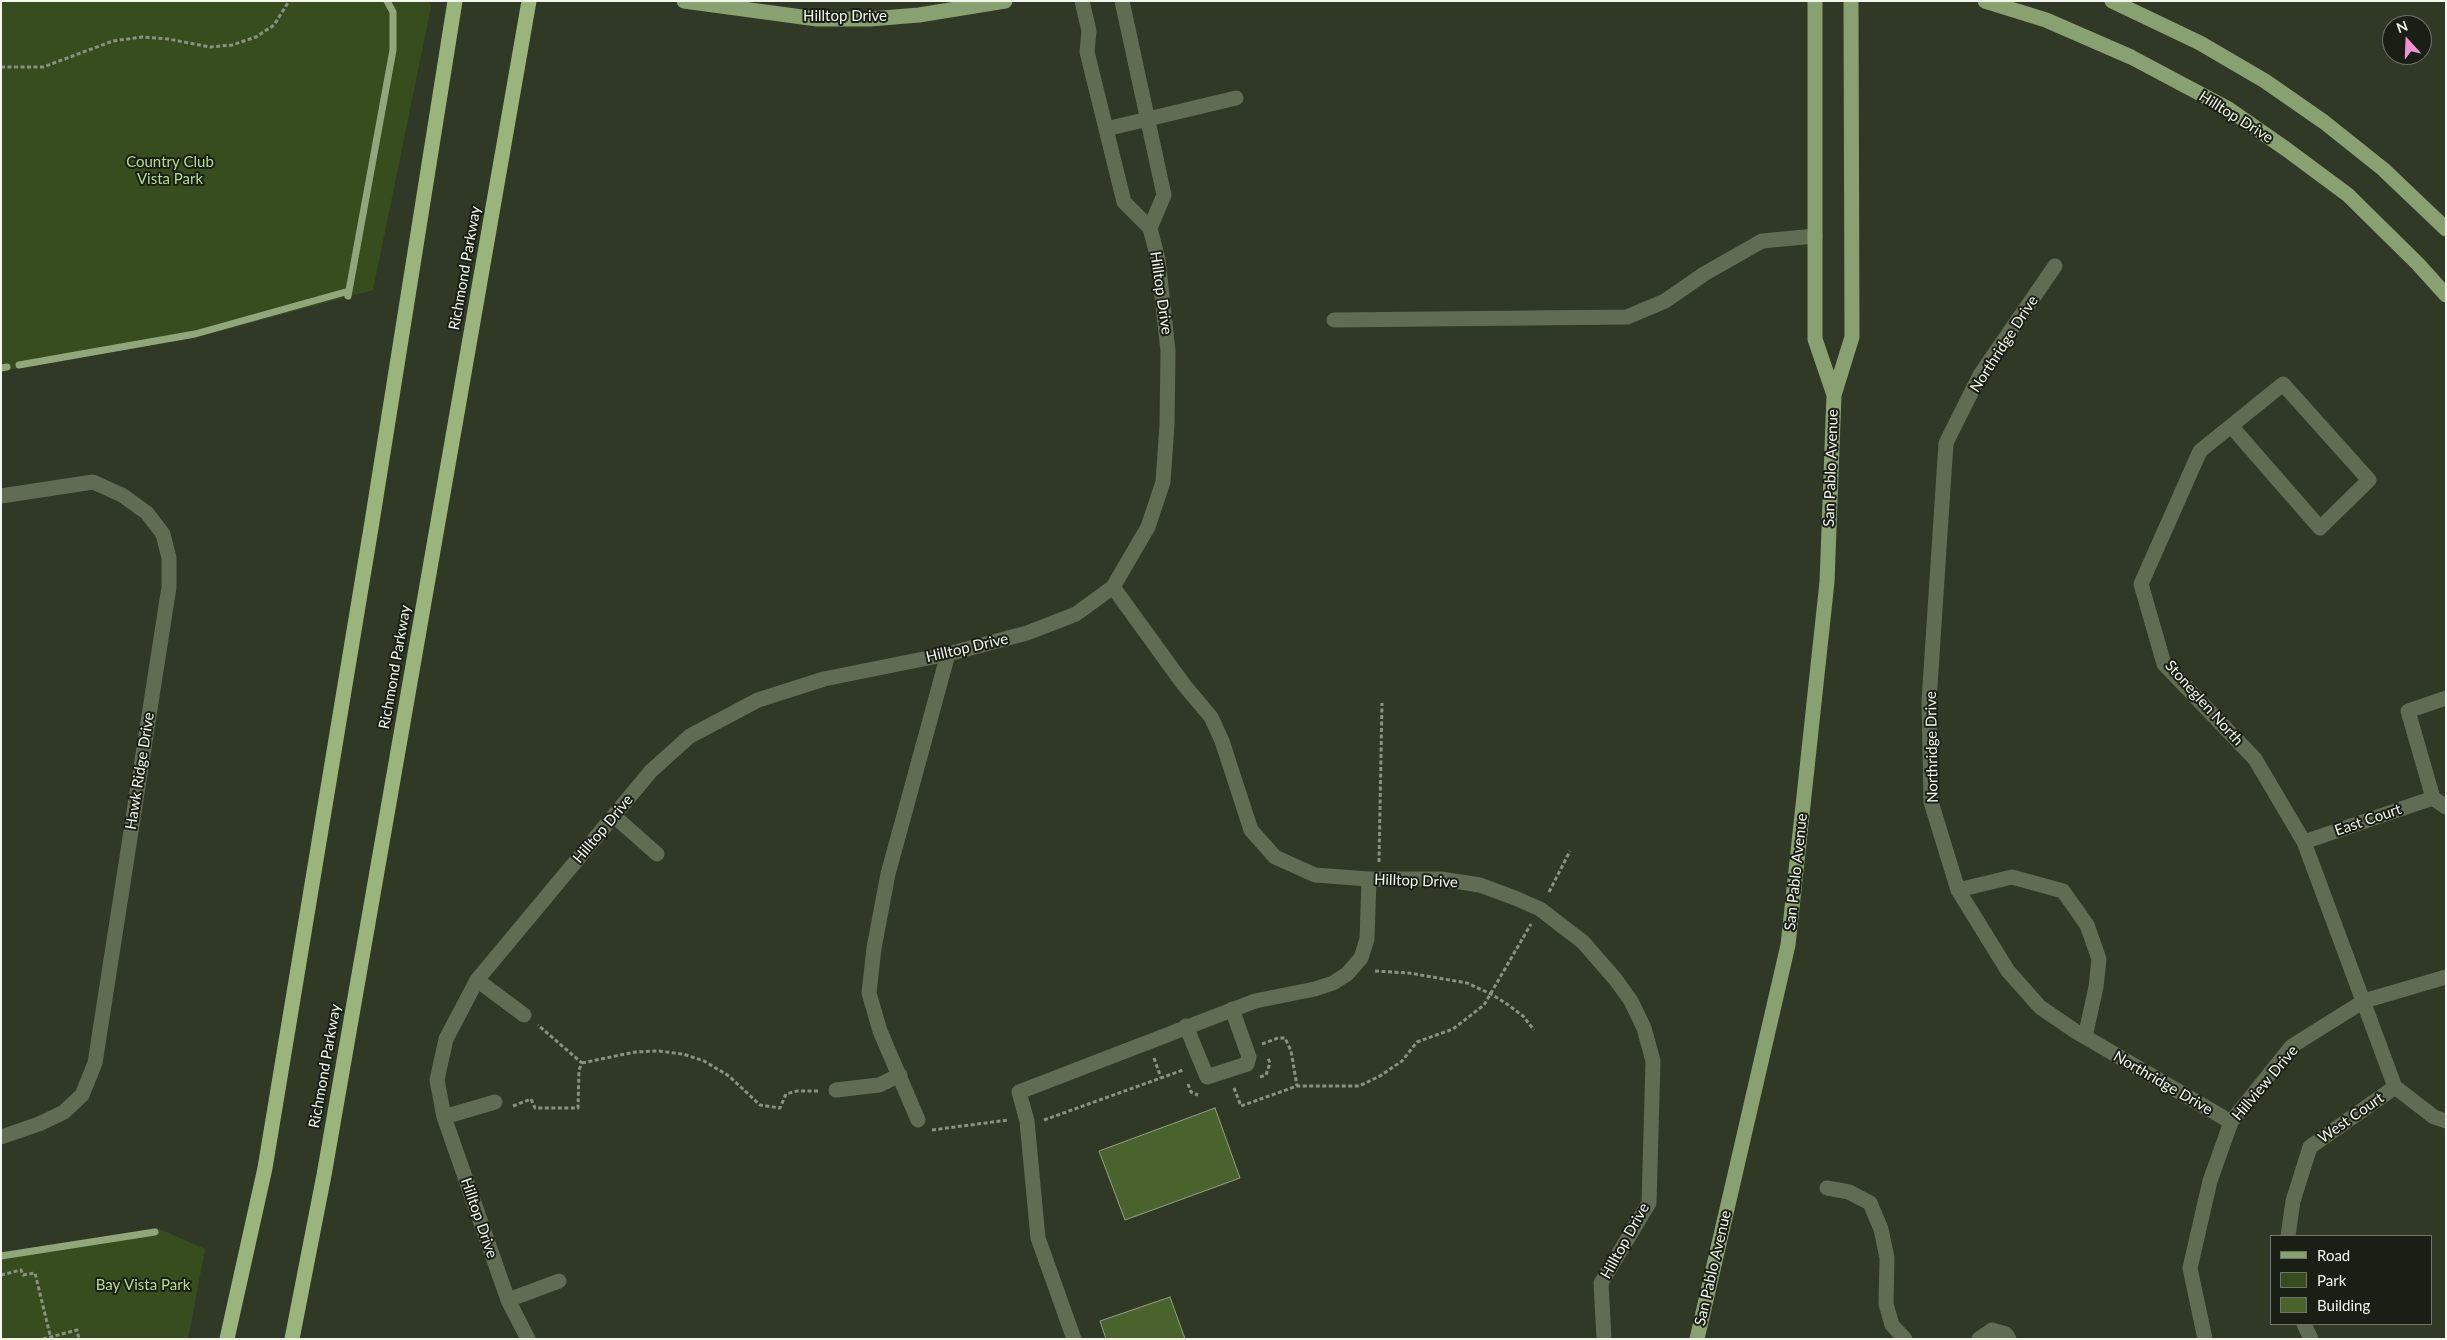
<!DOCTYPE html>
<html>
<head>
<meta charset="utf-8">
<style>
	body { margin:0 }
	#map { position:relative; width:2447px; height:1340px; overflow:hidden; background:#2f3926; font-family:Lato,sans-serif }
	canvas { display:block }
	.frame { position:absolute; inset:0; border:2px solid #f1f7eb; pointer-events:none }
	.legend { position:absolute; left:2270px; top:1235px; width:162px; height:90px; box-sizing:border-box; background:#1a1f16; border:1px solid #70756b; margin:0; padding:6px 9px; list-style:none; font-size:15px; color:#f1f7eb }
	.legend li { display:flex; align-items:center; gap:10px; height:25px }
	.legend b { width:25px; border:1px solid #70756b }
	.north { position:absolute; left:2382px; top:15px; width:50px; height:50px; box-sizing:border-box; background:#1a1f16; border:1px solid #70756b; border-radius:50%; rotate:340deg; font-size:14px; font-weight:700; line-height:20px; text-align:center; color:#f1f7eb }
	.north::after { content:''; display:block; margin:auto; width:18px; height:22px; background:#f391d5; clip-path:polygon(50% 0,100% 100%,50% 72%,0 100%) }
</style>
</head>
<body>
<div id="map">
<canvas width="2447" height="1340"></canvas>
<div class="frame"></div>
<ul class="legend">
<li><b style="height:6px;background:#89a070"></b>Road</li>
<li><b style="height:14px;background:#384d1e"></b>Park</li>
<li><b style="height:14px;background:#4a632d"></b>Building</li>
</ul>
<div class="north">N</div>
</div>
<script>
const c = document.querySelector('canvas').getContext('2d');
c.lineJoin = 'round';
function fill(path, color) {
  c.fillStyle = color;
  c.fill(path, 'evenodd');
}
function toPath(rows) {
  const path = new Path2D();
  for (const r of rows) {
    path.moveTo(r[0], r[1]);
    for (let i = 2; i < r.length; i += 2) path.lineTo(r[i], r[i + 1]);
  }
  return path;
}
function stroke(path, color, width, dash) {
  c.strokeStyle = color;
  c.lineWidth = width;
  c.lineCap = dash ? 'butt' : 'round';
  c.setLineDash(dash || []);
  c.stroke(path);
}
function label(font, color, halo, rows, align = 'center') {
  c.font = font + ' Lato,sans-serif';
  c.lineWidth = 4;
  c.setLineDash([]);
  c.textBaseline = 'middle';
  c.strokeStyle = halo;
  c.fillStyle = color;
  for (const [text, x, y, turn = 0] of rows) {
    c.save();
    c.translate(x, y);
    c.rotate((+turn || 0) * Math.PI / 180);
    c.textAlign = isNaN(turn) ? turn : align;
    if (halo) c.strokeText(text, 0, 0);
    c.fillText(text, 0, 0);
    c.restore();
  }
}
fill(toPath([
	[1,1,429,1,431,7,373,290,198,337,1,371],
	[157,1228,205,1249,188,1339,1,1339,1,1251,31,1249]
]), '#384d1e');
stroke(toPath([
	[348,296,393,50,393,12,387,1],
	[19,365,195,334,349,291],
	[1,368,7,367],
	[1,1256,155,1232]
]), '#91a67b', 7);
const building = toPath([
	[1215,1108,1240,1178,1125,1220,1099,1151,1215,1108],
	[1170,1297,1185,1339,1106,1339,1100,1321,1170,1297]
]);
fill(building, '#4a632d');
stroke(building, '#94a089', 1);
stroke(toPath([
	[1,67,43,67,113,41,142,37,168,39,210,47,232,45,256,37,274,25,289,1],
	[1379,862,1382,703],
	[1549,892,1570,851],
	[1375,971,1409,973,1467,983,1491,994,1507,1004,1523,1016,1534,1030],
	[1262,1044,1278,1038,1285,1038,1291,1051,1297,1086],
	[1154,1058,1161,1078],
	[582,1063,635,1052,658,1051,683,1054,704,1061,729,1076,760,1105,780,1108,786,1094,797,1091,819,1091],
	[1260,1077,1266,1075,1270,1063,1268,1058],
	[1188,1084,1191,1092,1198,1095],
	[1234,1088,1241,1106,1297,1086,1359,1086,1380,1076,1402,1061,1417,1042,1453,1029,1484,1005,1531,924],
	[513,1106,531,1099,535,1108,578,1108,579,1070,582,1063,538,1025],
	[1044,1120,1183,1070],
	[932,1130,1008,1120],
	[1,1275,21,1270,23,1275,35,1273,51,1339],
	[43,1339,77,1330,79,1339]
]), '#899182', 3, [4, 2.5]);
stroke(toPath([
	[1082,1,1089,31,1087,52,1124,202,1150,228],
	[1122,1,1164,195,1150,228],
	[1106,129,1236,98],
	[2055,266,1980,375,1946,443,1929,701,1931,802,1958,890,2008,971,2040,1007,2075,1031,2231,1122],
	[1334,320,1627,317,1665,301,1704,274,1762,241,1815,236],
	[2231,426,2320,528,2369,480,2283,384,2231,426,2200,451,2141,584,2164,664,2255,759,2304,842,2395,1087,2434,1117,2446,1121],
	[1,496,93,482,122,495,147,513,163,534,169,558,169,587,95,1063,82,1095,64,1112,39,1124,1,1137],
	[1113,587,1184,685,1211,717,1222,741,1251,830,1275,857,1315,875,1369,879,1441,879,1480,885,1515,898,1540,909,1583,942,1616,980,1631,1001,1644,1028,1653,1061,1649,1203,1601,1283,1604,1339],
	[2446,698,2408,711,2433,798,2446,807],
	[614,816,657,854],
	[2304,842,2433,798],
	[1958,890,2012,877,2063,891,2087,925,2099,959,2096,987,2085,1037],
	[477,980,524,1015],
	[1186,1026,1207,1077,1247,1064,1249,1057,1232,1009],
	[836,1090,879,1085,900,1075],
	[444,1117,495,1102],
	[918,1120,880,1031,869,993,874,948,888,874,948,654],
	[1827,1188,1849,1192,1870,1203,1881,1229,1887,1258,1886,1304,1892,1325,1905,1339],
	[2288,1236,2293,1201,2310,1147,2395,1087],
	[508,1300,559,1281],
	[2304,1324,2311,1339],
	[528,1339,508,1300,444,1117,437,1080,446,1039,477,980,651,771,690,736,758,700,824,679,948,654,1027,633,1076,614,1113,587,1148,527,1163,482,1167,425,1168,351,1158,259,1150,228],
	[1074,1339,1038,1238,1027,1121,1019,1092,1255,1001,1315,989,1333,983,1347,974,1361,958,1367,939,1369,879],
	[1979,1339,1992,1330,2006,1334,2009,1339],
	[2205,1339,2190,1268,2210,1181,2231,1122,2292,1046,2364,1001,2446,977]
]), '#606c54', 15);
stroke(toPath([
	[684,1,817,19,870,19,919,15,1005,1],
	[1815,1,1815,339,1834,395],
	[1985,1,2046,20,2131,57,2227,108,2286,149,2348,195,2418,264,2446,295],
	[2112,1,2200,43,2265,81,2324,122,2383,169,2446,229],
	[1697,1339,1788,945,1827,582,1834,395,1852,337,1851,1]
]), '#89a070', 15);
stroke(toPath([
	[227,1339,265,1168,372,522,455,1],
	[292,1339,324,1175,529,1]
]), '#99b57b', 15);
label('15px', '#f1f7eb', '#1a1f16', [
	["Hilltop Drive",845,16],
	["Hilltop Drive",2236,117,32],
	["Richmond Parkway",465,268,-80],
	["Hilltop Drive",1161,293,82],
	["Northridge Drive",2004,344,-57],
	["San Pablo Avenue",1831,468,-88],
	["Hilltop Drive",967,648,-13],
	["Richmond Parkway",395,667,-80],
	["Stoneglen North",2204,703,48],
	["Northridge Drive",1932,747,-91],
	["Hawk Ridge Drive",140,771,-81],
	["East Court",2368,820,-19],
	["Hilltop Drive",603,829,-50],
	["San Pablo Avenue",1796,872,-84],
	["Hilltop Drive",1416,881,2],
	["Richmond Parkway",325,1066,-80],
	["Northridge Drive",2163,1083,30],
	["Hillview Drive",2265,1083,-50],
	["West Court",2351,1118,-35],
	["Hilltop Drive",479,1218,71],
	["Hilltop Drive",1625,1241,-61],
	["San Pablo Avenue",1713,1268,-77]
]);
label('15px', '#b6de8c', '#1a1f16', [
	["Country Club",170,162],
	["Vista Park",170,179],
	["Bay Vista Park",143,1285]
]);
</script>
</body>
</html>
